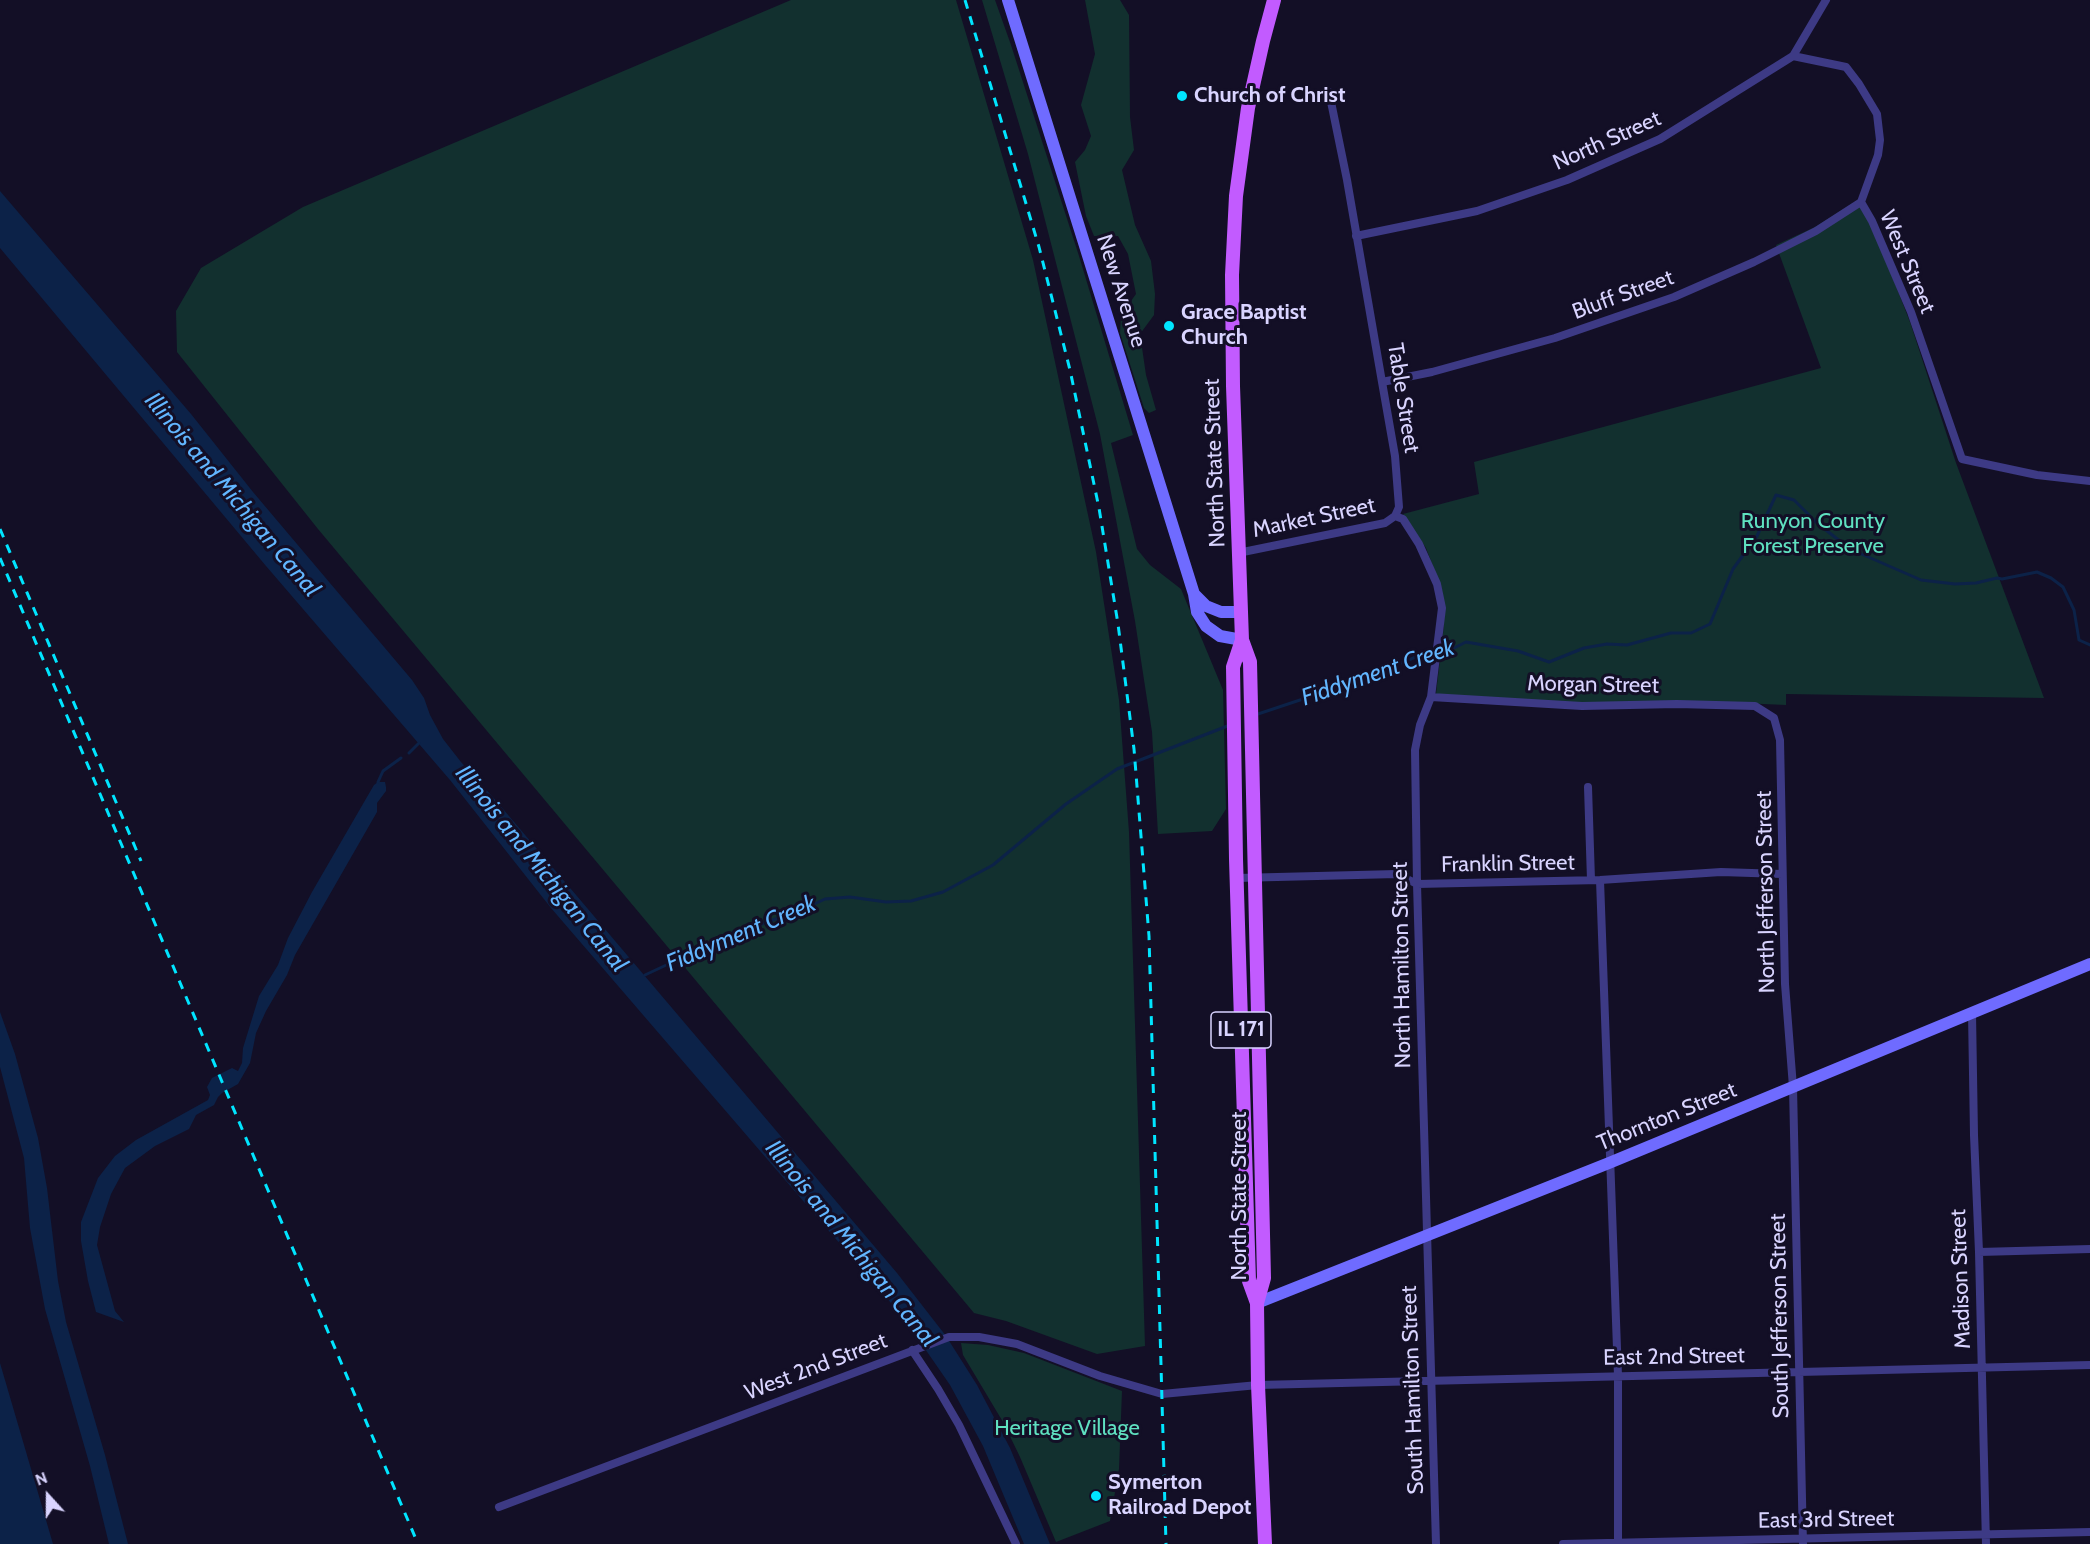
<!DOCTYPE html>
<html>
<head>
<meta charset="utf-8">
<style>
	body { margin:0 }
	#map { position:relative; width:2090px; height:1544px; overflow:hidden; background:#130f26; font-family:Cabin,sans-serif }
	canvas { display:block }
	.north { position:absolute; left:18px; top:1466px; width:60px; height:60px; -webkit-text-stroke:4px #130f26; paint-order:stroke; rotate:339deg; font-size:16px; font-weight:700; line-height:24px; text-align:center; color:#d9d4ff }
	.north::after { content:''; display:block; margin:auto; width:21px; height:27px; background:#d9d4ff; clip-path:polygon(50% 0,100% 100%,50% 72%,0 100%) }
</style>
</head>
<body>
<div id="map">
<canvas width="2090" height="1544"></canvas>
<div class="north">N</div>
</div>
<script>
const c = document.querySelector('canvas').getContext('2d');
c.lineJoin = 'round';
function fill(path, color) {
  c.fillStyle = color;
  c.fill(path, 'evenodd');
}
function toPath(rows) {
  const path = new Path2D();
  for (const r of rows) {
    path.moveTo(r[0], r[1]);
    for (let i = 2; i < r.length; i += 2) path.lineTo(r[i], r[i + 1]);
  }
  return path;
}
function stroke(path, color, width, dash) {
  c.strokeStyle = color;
  c.lineWidth = width;
  c.lineCap = dash ? 'butt' : 'round';
  c.setLineDash(dash || []);
  c.stroke(path);
}
function label(font, color, halo, rows, align = 'center') {
  c.font = font + ' Cabin,sans-serif';
  c.lineWidth = 6;
  c.setLineDash([]);
  c.textBaseline = 'middle';
  c.strokeStyle = halo;
  c.fillStyle = color;
  for (const [text, x, y, turn = 0] of rows) {
    c.save();
    c.translate(x, y);
    c.rotate((+turn || 0) * Math.PI / 180);
    c.textAlign = isNaN(turn) ? turn : align;
    if (halo) c.strokeText(text, 0, 0);
    c.fillText(text, 0, 0);
    c.restore();
  }
}
fill(toPath([
	[791,0,956,0,1033,260,1096,552,1119,700,1129,832,1145,1346,1097,1354,1006,1321,974,1313,318,529,177,352,176,311,201,268,303,207],
	[982,0,995,0,1011,45,1079,256,1133,435,1111,443,1137,549,1150,565,1181,589,1223,690,1226,809,1212,831,1158,834,1152,732,1135,621,1100,434,1028,154],
	[1085,0,1120,0,1129,15,1130,117,1134,150,1122,170,1135,225,1151,261,1155,294,1154,315,1140,334,1146,375,1156,410,1149,413,1144,408,1120,333,1121,315,1136,294,1128,254,1118,236,1094,236,1086,216,1075,162,1085,150,1091,136,1081,105,1095,54],
	[1859,199,1872,225,1910,322,1956,463,2044,698,1786,694,1786,705,1695,701,1584,703,1436,694,1444,625,1442,590,1426,548,1403,514,1479,494,1474,462,1821,368,1776,245,1815,227],
	[961,1343,988,1345,1024,1353,1122,1391,1119,1469,1110,1521,1056,1542,1020,1457,1003,1422,963,1355]
]), '#12302f');
fill(toPath([
	[0,191,191,414,253,492,412,680,424,698,430,715,443,739,461,762,492,796,897,1273,946,1336,977,1385,1010,1448,1050,1544,1024,1544,983,1446,950,1385,903,1317,551,908,450,780,266,566,0,248],
	[378,782,385,782,386,787,386,791,377,803,377,812,295,955,287,975,266,1011,256,1033,250,1063,238,1084,222,1093,218,1097,214,1105,196,1115,189,1129,155,1146,125,1168,111,1194,100,1227,97,1245,115,1311,124,1322,96,1312,88,1281,81,1241,81,1222,98,1178,115,1156,136,1140,208,1100,210,1095,207,1087,212,1078,232,1068,238,1071,242,1063,243,1048,259,996,278,965,288,938,312,892,367,797,374,785],
	[0,1012,15,1054,38,1138,47,1188,58,1281,66,1322,105,1455,128,1544,109,1544,90,1466,45,1309,30,1228,24,1158,0,1067],
	[0,1363,53,1544,0,1544]
]), '#0c2248');
stroke(toPath([
	[1255,715,1339,687,1421,655,1448,651,1466,642,1518,651,1549,662,1584,648,1607,644,1627,645,1671,633,1691,633,1710,624,1733,569,1757,536,1776,495,1794,500,1817,523,1850,549,1921,580,1955,584,1976,583,1997,578,2002,579,2037,572,2051,578,2063,587,2074,610,2079,640,2090,645],
	[409,753,419,743],
	[378,782,383,771,401,758],
	[645,975,726,937,806,908,825,899,850,897,886,902,911,901,943,892,993,865,1066,804,1117,769,1230,725]
]), '#0c2248', 3);
stroke(toPath([
	[1793,56,1846,67,1859,84,1877,114,1880,140,1878,155,1861,202,1872,221,1911,312,1962,459,2037,475,2090,481],
	[1356,236,1477,211,1567,180,1660,139,1793,56,1826,0],
	[1382,382,1432,372,1555,338,1674,297,1754,262,1816,231,1861,202],
	[1395,516,1403,519,1419,544,1437,584,1442,608,1431,697,1420,725,1415,750,1417,884,1436,1544],
	[1238,553,1385,523,1395,516,1399,507,1395,456,1382,382,1347,180,1329,92],
	[1431,697,1582,706,1677,704,1755,706,1774,718,1780,740,1785,984,1793,1087,1803,1544],
	[1588,787,1591,880],
	[1237,878,1397,874,1417,884,1600,880,1721,872,1782,874],
	[1600,880,1618,1376,1618,1544],
	[1972,1013,1974,1135,1979,1252,1986,1544],
	[1979,1252,2090,1249],
	[912,1350,938,1389,959,1425,1016,1544],
	[499,1507,949,1337,979,1337,1017,1344,1100,1376,1162,1394,1258,1385,2090,1365],
	[1563,1544,2090,1532]
]), '#3d3a85', 8);
stroke(toPath([
	[1008,0,1194,594,1197,612,1206,626,1220,636,1242,640],
	[1194,594,1206,606,1221,612,1241,612],
	[1257,1303,1609,1163,2090,964]
]), '#6f6bff', 12);
stroke(toPath([
	[1242,640,1233,667,1236,859,1249,1281,1257,1303],
	[1265,1544,1258,1385,1257,1303,1264,1278,1250,662,1242,640,1233,386,1232,275,1236,196,1248,108,1263,41,1274,0]
]), '#c25bff', 14);
stroke(toPath([
	[965,0,1039,247,1070,370,1099,508,1118,624,1134,749,1149,936,1166,1544],
	[0,529,141,861],
	[0,558,418,1544]
]), '#00e5ff', 3, [9, 8]);
for (const [x, y, r, color] of [
	[1182,96,6,"#00e5ff"],
	[1169,326,6,"#00e5ff"],
	[1096,1496,6,"#00e5ff"]
]) {
  const dot = new Path2D();
  dot.arc(x, y, r, 0, 2 * Math.PI);
  c.fillStyle = color;
  c.fill(dot);
  stroke(dot, '#130f26', 2);
}
for (const [x, y, w] of [
	[1241,1030,60]
]) {
  const box = new Path2D();
  box.roundRect(x - w / 2, y - 18, w, 36, 4.5);
  c.fillStyle = '#130f26';
  c.fill(box);
  stroke(box, '#d9d4ff', 1.5);
}
label('bold 21px', '#d9d4ff', null, [
	["IL 171",1241,1030]
]);
label('bold 22px', '#d9d4ff', '#130f26', [
	["Church of Christ",1194,96],
	["Grace Baptist",1181,313],
	["Church",1181,338],
	["Symerton",1108,1483],
	["Railroad Depot",1108,1508]
], 'left');
label('22px', '#d9d4ff', '#130f26', [
	["North Street",1607,141,-24],
	["West Street",1907,262,67],
	["New Avenue",1121,291,72],
	["Bluff Street",1623,295,-20],
	["Table Street",1403,398,81],
	["North State Street",1215,463,-92],
	["Market Street",1314,518,-12],
	["Morgan Street",1593,685,1],
	["Franklin Street",1508,864,-1],
	["North Jefferson Street",1766,892,-91],
	["North Hamilton Street",1402,965,-91],
	["Thornton Street",1667,1117,-22],
	["North State Street",1240,1196,-90],
	["Madison Street",1961,1279,-92],
	["South Jefferson Street",1780,1316,-91],
	["East 2nd Street",1674,1357,-1],
	["West 2nd Street",816,1367,-21],
	["South Hamilton Street",1413,1390,-92],
	["East 3rd Street",1826,1520,-1]
]);
label('22px', '#5fe0c0', '#130f26', [
	["Runyon County",1813,522],
	["Forest Preserve",1813,547],
	["Heritage Village",1067,1429]
]);
label('italic 24px', '#62b6ff', '#130f26', [
	["Illinois and Michigan Canal",232,495,50],
	["Fiddyment Creek",1378,673,-19],
	["Illinois and Michigan Canal",541,869,51],
	["Fiddyment Creek",741,934,-23],
	["Illinois and Michigan Canal",851,1244,51]
]);
</script>
</body>
</html>
